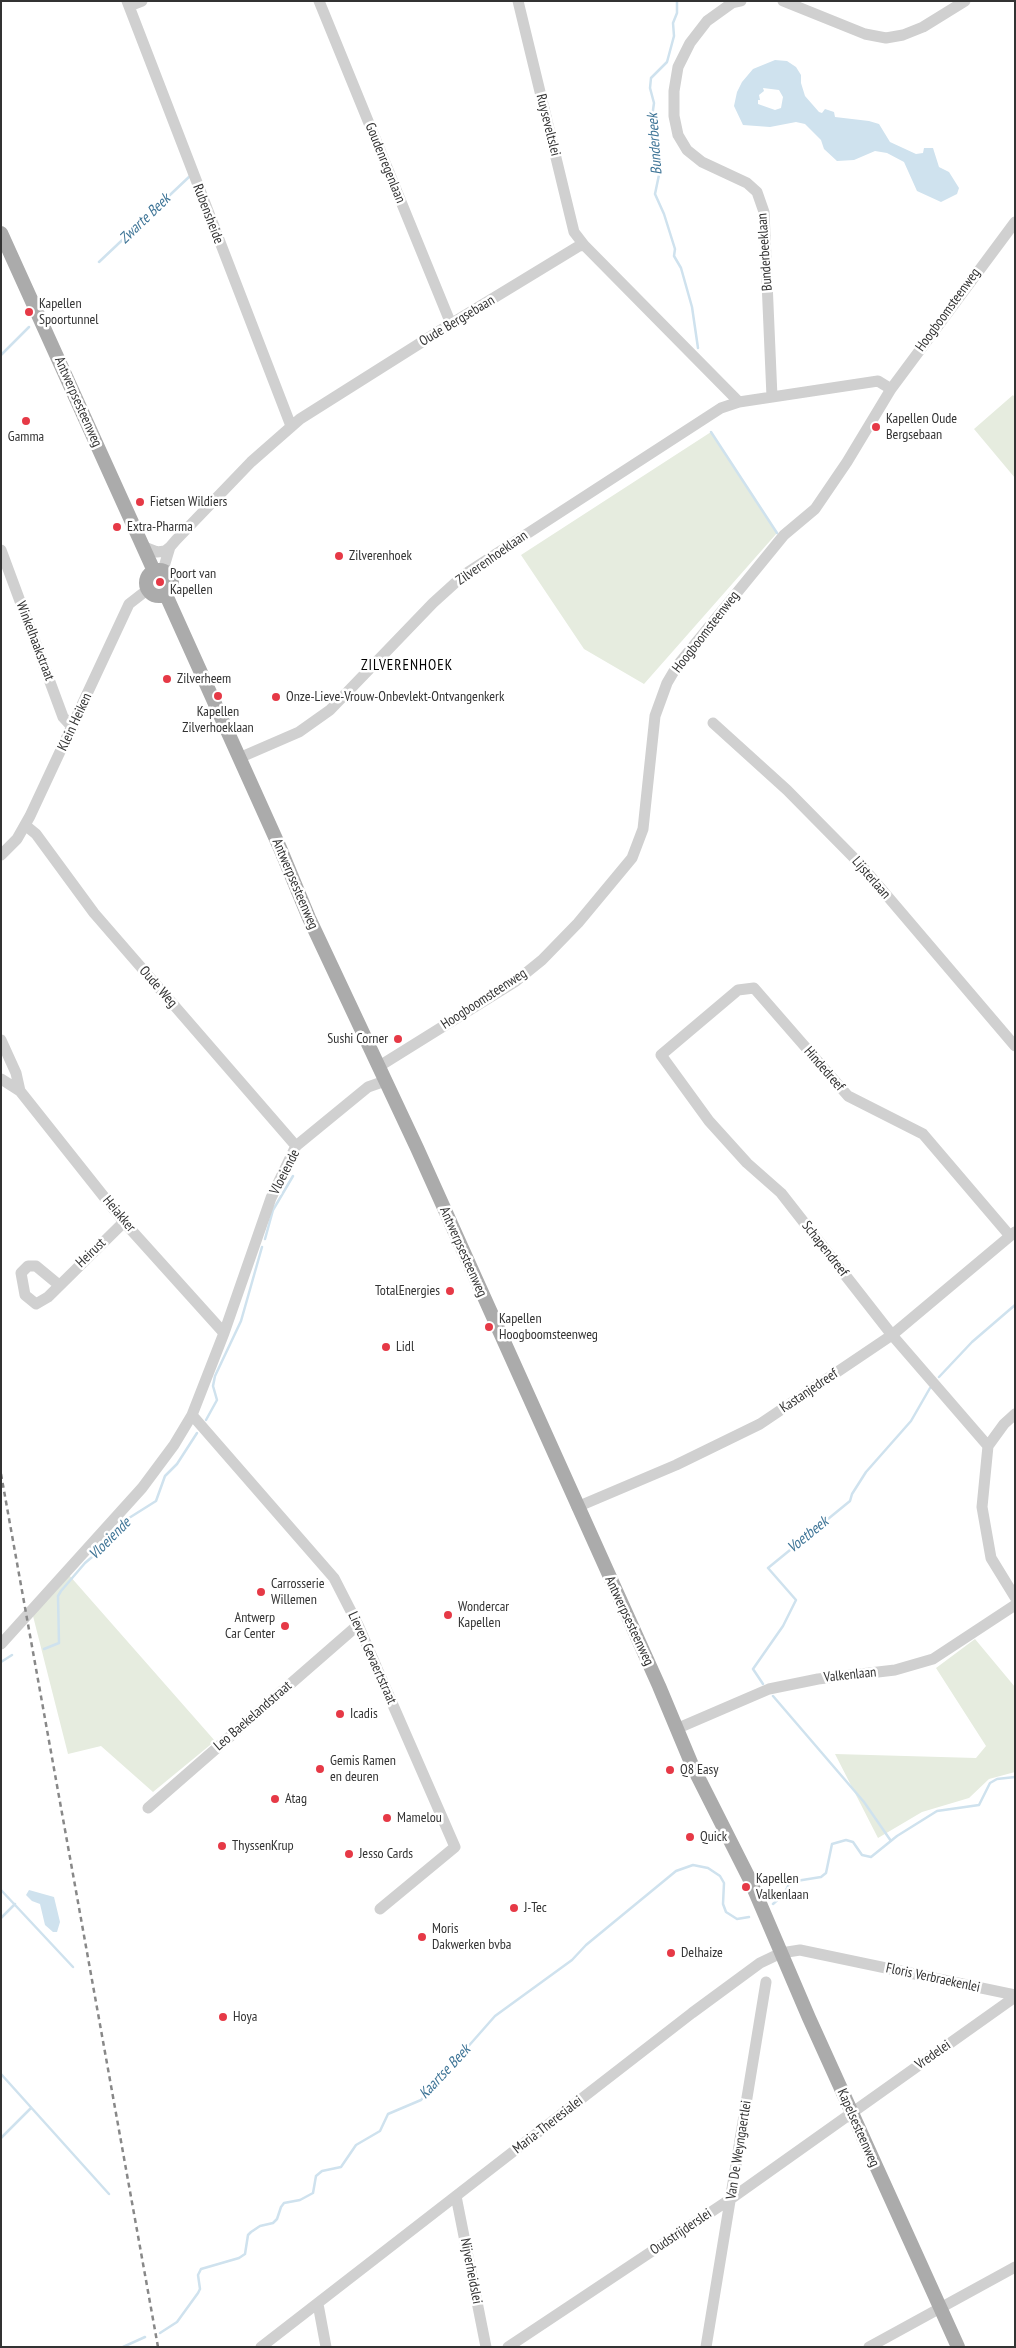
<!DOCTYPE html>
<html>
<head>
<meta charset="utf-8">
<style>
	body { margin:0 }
	#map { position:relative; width:1016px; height:2348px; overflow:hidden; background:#fff; font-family:"PT Sans Narrow",sans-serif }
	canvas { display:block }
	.frame { position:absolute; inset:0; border:2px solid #333; pointer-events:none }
</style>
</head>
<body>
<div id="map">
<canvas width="1016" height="2348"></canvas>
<div class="frame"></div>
</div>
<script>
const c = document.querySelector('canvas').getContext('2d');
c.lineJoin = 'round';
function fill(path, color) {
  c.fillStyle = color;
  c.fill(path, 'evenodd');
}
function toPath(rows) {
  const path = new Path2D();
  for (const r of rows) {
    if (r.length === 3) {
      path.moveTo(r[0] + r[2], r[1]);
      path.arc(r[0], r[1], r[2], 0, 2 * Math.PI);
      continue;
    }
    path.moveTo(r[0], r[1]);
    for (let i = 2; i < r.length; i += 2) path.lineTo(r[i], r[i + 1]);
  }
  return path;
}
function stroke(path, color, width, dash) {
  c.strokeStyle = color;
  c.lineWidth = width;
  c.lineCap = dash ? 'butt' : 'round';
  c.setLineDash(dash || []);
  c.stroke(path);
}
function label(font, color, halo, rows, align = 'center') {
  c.font = font + ' "PT Sans Narrow",sans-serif';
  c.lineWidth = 5;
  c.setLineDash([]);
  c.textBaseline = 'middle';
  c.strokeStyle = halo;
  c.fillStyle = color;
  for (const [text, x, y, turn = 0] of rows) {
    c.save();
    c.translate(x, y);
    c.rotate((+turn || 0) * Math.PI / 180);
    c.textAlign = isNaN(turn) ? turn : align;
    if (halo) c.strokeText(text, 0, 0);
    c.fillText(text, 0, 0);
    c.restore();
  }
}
fill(toPath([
	[1013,395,1015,398,1015,478,974,429],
	[711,432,777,533,644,684,584,649,521,555],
	[69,1575,215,1741,153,1792,101,1746,68,1754,33,1616],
	[975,1639,1015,1687,1015,1772,989,1779,969,1798,922,1812,878,1838,835,1754,976,1758,986,1746,936,1668]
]), '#e6ecdf');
fill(toPath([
	[775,60,787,61,796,67,801,75,801,83,805,96,819,112,822,113,825,109,834,112,835,117,869,121,879,124,890,142,916,154,923,153,924,148,933,148,939,167,949,172,959,188,957,194,941,202,917,191,904,162,887,153,875,151,854,160,837,161,824,149,821,140,805,124,796,122,770,127,743,125,734,106,737,92,742,82,753,69],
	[763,88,779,90,783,97,781,108,775,110,758,104,758,100,760,100,759,95,764,91],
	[29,1890,54,1897,60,1922,57,1932,53,1932,45,1925,40,1904,32,1901,26,1895]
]), '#cfe2ee');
stroke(toPath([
	[677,1,677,13,673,23,674,36,667,62,651,78,650,88,654,103,652,117,658,142,653,147,660,170,655,194,664,214,675,249,674,256,681,268,692,307,698,348],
	[99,262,190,176],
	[1,355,29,327],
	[711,432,777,533],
	[265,1239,273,1210,293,1176],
	[939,1377,972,1342,1015,1305],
	[206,1420,217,1400,213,1386,215,1376,241,1321,262,1247],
	[44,1649,59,1643,58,1596,61,1591,85,1563,118,1535,129,1518,156,1501,165,1476,177,1464,197,1433],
	[1,1662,12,1655],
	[763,1684,753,1669,783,1626,796,1600,768,1568,850,1501,852,1494,866,1472,911,1421,930,1388],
	[773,1696,864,1802,891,1841],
	[1,1890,73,1967],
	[773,1904,784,1894,790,1882,821,1877,826,1873,832,1844,846,1840,853,1842,862,1855,871,1857,897,1836,937,1811,979,1805,990,1783,997,1779,1015,1777],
	[1,1918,15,1904],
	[1,2074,109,2194],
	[1,2138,31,2108],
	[160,2333,177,2322,198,2293,200,2289,198,2275,201,2269,239,2258,245,2254,248,2235,251,2232,260,2226,273,2223,277,2219,281,2207,284,2203,300,2200,313,2193,316,2176,322,2171,341,2167,356,2145,380,2131,388,2114,421,2100,495,2016,572,1960,586,1945,676,1871,693,1865,708,1868,720,1876,724,1883,723,1904,726,1912,737,1919,749,1917],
	[123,2347,145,2337]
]), '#cfe2ee', 2.5);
stroke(toPath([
	[127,1,291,426],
	[319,1,451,324],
	[518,1,574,232,584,245,739,402],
	[741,1,732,3,707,21,690,43,678,67,674,91,674,116,678,135,687,150,702,162,747,183,757,192,764,212,772,397],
	[783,1,865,34,886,38,903,35,923,27,965,1],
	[129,6,142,1],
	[144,547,157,552,165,551,170,547],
	[1,550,63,717,73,728],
	[163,570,170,547,176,540,251,462,300,419,441,330,579,246,584,245],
	[713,723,787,790,860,864,1015,1046],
	[239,758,299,732,330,710,433,603,465,574,721,408,739,402,878,381,891,389],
	[25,825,36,834,94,913,296,1146],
	[1,855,17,839,30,816,129,604,147,590],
	[1,1040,16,1073,20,1091],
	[378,1067,516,981,542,960,578,923,632,858,643,829,655,716,667,683,677,666,784,535,815,509,847,462,891,389,1015,222],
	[1,1079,20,1091,124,1222,224,1333],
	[59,1285,36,1266,28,1266,21,1273,25,1295,36,1304,48,1297,124,1222],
	[1015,1414,1004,1424,988,1446,982,1507,991,1558,1015,1597],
	[192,1415,334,1578,358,1625,455,1847,380,1909],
	[988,1446,892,1335,781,1193,747,1163,709,1121,661,1055,738,990,754,988,848,1096,923,1134,1010,1236],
	[577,1507,676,1465,760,1424,892,1335,1015,1232],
	[1,1644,142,1488,174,1445,192,1415,224,1333,271,1198,296,1146,368,1087,385,1081],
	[676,1729,769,1689,818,1679,895,1670,933,1659,1015,1605],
	[148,1808,358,1625],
	[456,2196,486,2347],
	[318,2304,326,2347],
	[261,2347,692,2013,760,1963,781,1953,800,1950,1015,1995],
	[508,2347,732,2198,1015,1997],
	[706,2347,766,1982],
	[869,2347,1015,2267]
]), '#d0d0d0', 11);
stroke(toPath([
	[1,233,154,571],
	[159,583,13],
	[166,595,280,848,309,918,417,1148,659,1686,692,1765,750,1880,809,2018,958,2347]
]), '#ababab', 14);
stroke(toPath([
	[1,1474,158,2347]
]), '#888', 2.5, [5, 4]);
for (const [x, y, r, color] of [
	[29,312,5,"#e63946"],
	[26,421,5,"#e63946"],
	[876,427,5,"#e63946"],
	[140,502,5,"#e63946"],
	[117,527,5,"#e63946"],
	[339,556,5,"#e63946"],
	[160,582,5,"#e63946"],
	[167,679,5,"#e63946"],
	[218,696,5,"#e63946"],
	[276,697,5,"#e63946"],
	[398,1039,5,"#e63946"],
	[450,1291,5,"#e63946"],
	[489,1327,5,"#e63946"],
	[386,1347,5,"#e63946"],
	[261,1592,5,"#e63946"],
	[448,1615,5,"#e63946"],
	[285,1626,5,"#e63946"],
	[340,1714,5,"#e63946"],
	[320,1769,5,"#e63946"],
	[670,1770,5,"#e63946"],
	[275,1799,5,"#e63946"],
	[387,1818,5,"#e63946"],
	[690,1837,5,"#e63946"],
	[222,1846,5,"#e63946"],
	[349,1854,5,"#e63946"],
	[746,1887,5,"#e63946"],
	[514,1908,5,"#e63946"],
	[422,1937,5,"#e63946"],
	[671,1953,5,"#e63946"],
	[223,2017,5,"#e63946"]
]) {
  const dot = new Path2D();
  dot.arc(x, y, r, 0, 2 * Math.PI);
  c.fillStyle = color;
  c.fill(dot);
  stroke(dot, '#fff', 2);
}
label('14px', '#333', '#fff', [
	["Ruyseveltslei",548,125,76],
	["Goudenregenlaan",385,163,68],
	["Rubensheide",208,214,69],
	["Bunderbeeklaan",765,252,-94],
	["Hoogboomsteenweg",948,310,-54],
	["Oude Bergsebaan",457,321,-31],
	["Antwerpsesteenweg",78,402,66],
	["Zilverenhoeklaan",492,558,-35],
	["Hoogboomsteenweg",706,632,-52],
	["Winkelhaakstraat",35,641,69],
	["Klein Heiken",75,722,-65],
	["Lijsterlaan",871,878,49],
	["Antwerpsesteenweg",295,884,67],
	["Oude Weg",158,987,49],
	["Hoogboomsteenweg",484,999,-33],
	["Hindedreef",824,1069,49],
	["Vloeiende",285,1172,-63],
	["Heiakker",119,1214,50],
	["Schapendreef",825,1249,52],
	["Antwerpsesteenweg",463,1252,66],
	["Heirust",91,1253,-44],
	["Kastanjedreef",809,1391,-34],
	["Antwerpsesteenweg",629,1621,65],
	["Lieven Gevaertstraat",372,1658,66],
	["Valkenlaan",850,1675,-6],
	["Leo Baekelandstraat",253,1716,-41],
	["Floris Verbraekenlei",933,1978,12],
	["Vredelei",933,2055,-35],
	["Maria-Theresialei",548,2125,-38],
	["Kapelsesteenweg",858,2128,66],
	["Van De Weyngaertlei",739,2150,-81],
	["Oudstrijderslei",681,2232,-34],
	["Nijverheidslei",471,2271,79]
]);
label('14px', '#333', '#fff', [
	["Kapellen",39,304],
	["Spoortunnel",39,320],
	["Kapellen Oude",886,419],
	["Bergsebaan",886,435],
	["Gamma",26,437,"center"],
	["Fietsen Wildiers",150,502],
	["Extra-Pharma",127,527],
	["Zilverenhoek",349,556],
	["Poort van",170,574],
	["Kapellen",170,590],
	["Zilverheem",177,679],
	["Onze-Lieve-Vrouw-Onbevlekt-Ontvangenkerk",286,697],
	["Kapellen",218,712,"center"],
	["Zilverhoeklaan",218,728,"center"],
	["Sushi Corner",388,1039,"right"],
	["TotalEnergies",440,1291,"right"],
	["Kapellen",499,1319],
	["Hoogboomsteenweg",499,1335],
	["Lidl",396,1347],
	["Carrosserie",271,1584],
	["Willemen",271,1600],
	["Wondercar",458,1607],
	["Kapellen",458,1623],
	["Antwerp",275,1618,"right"],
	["Car Center",275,1634,"right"],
	["Icadis",350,1714],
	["Gemis Ramen",330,1761],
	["en deuren",330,1777],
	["Q8 Easy",680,1770],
	["Atag",285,1799],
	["Mamelou",397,1818],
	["Quick",700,1837],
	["ThyssenKrup",232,1846],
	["Jesso Cards",359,1854],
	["Kapellen",756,1879],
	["Valkenlaan",756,1895],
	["J-Tec",524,1908],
	["Moris",432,1929],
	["Dakwerken bvba",432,1945],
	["Delhaize",681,1953],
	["Hoya",233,2017]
], 'left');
label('italic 15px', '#3f7597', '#fff', [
	["Bunderbeek",655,144,-94],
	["Zwarte Beek",145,219,-44],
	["Voetbeek",808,1535,-39],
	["Vloeiende",110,1539,-45],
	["Kaartse Beek",445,2072,-47]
]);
c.letterSpacing = '1px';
label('15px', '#000', '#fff', [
	["ZILVERENHOEK",407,666]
]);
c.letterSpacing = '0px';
</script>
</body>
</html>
